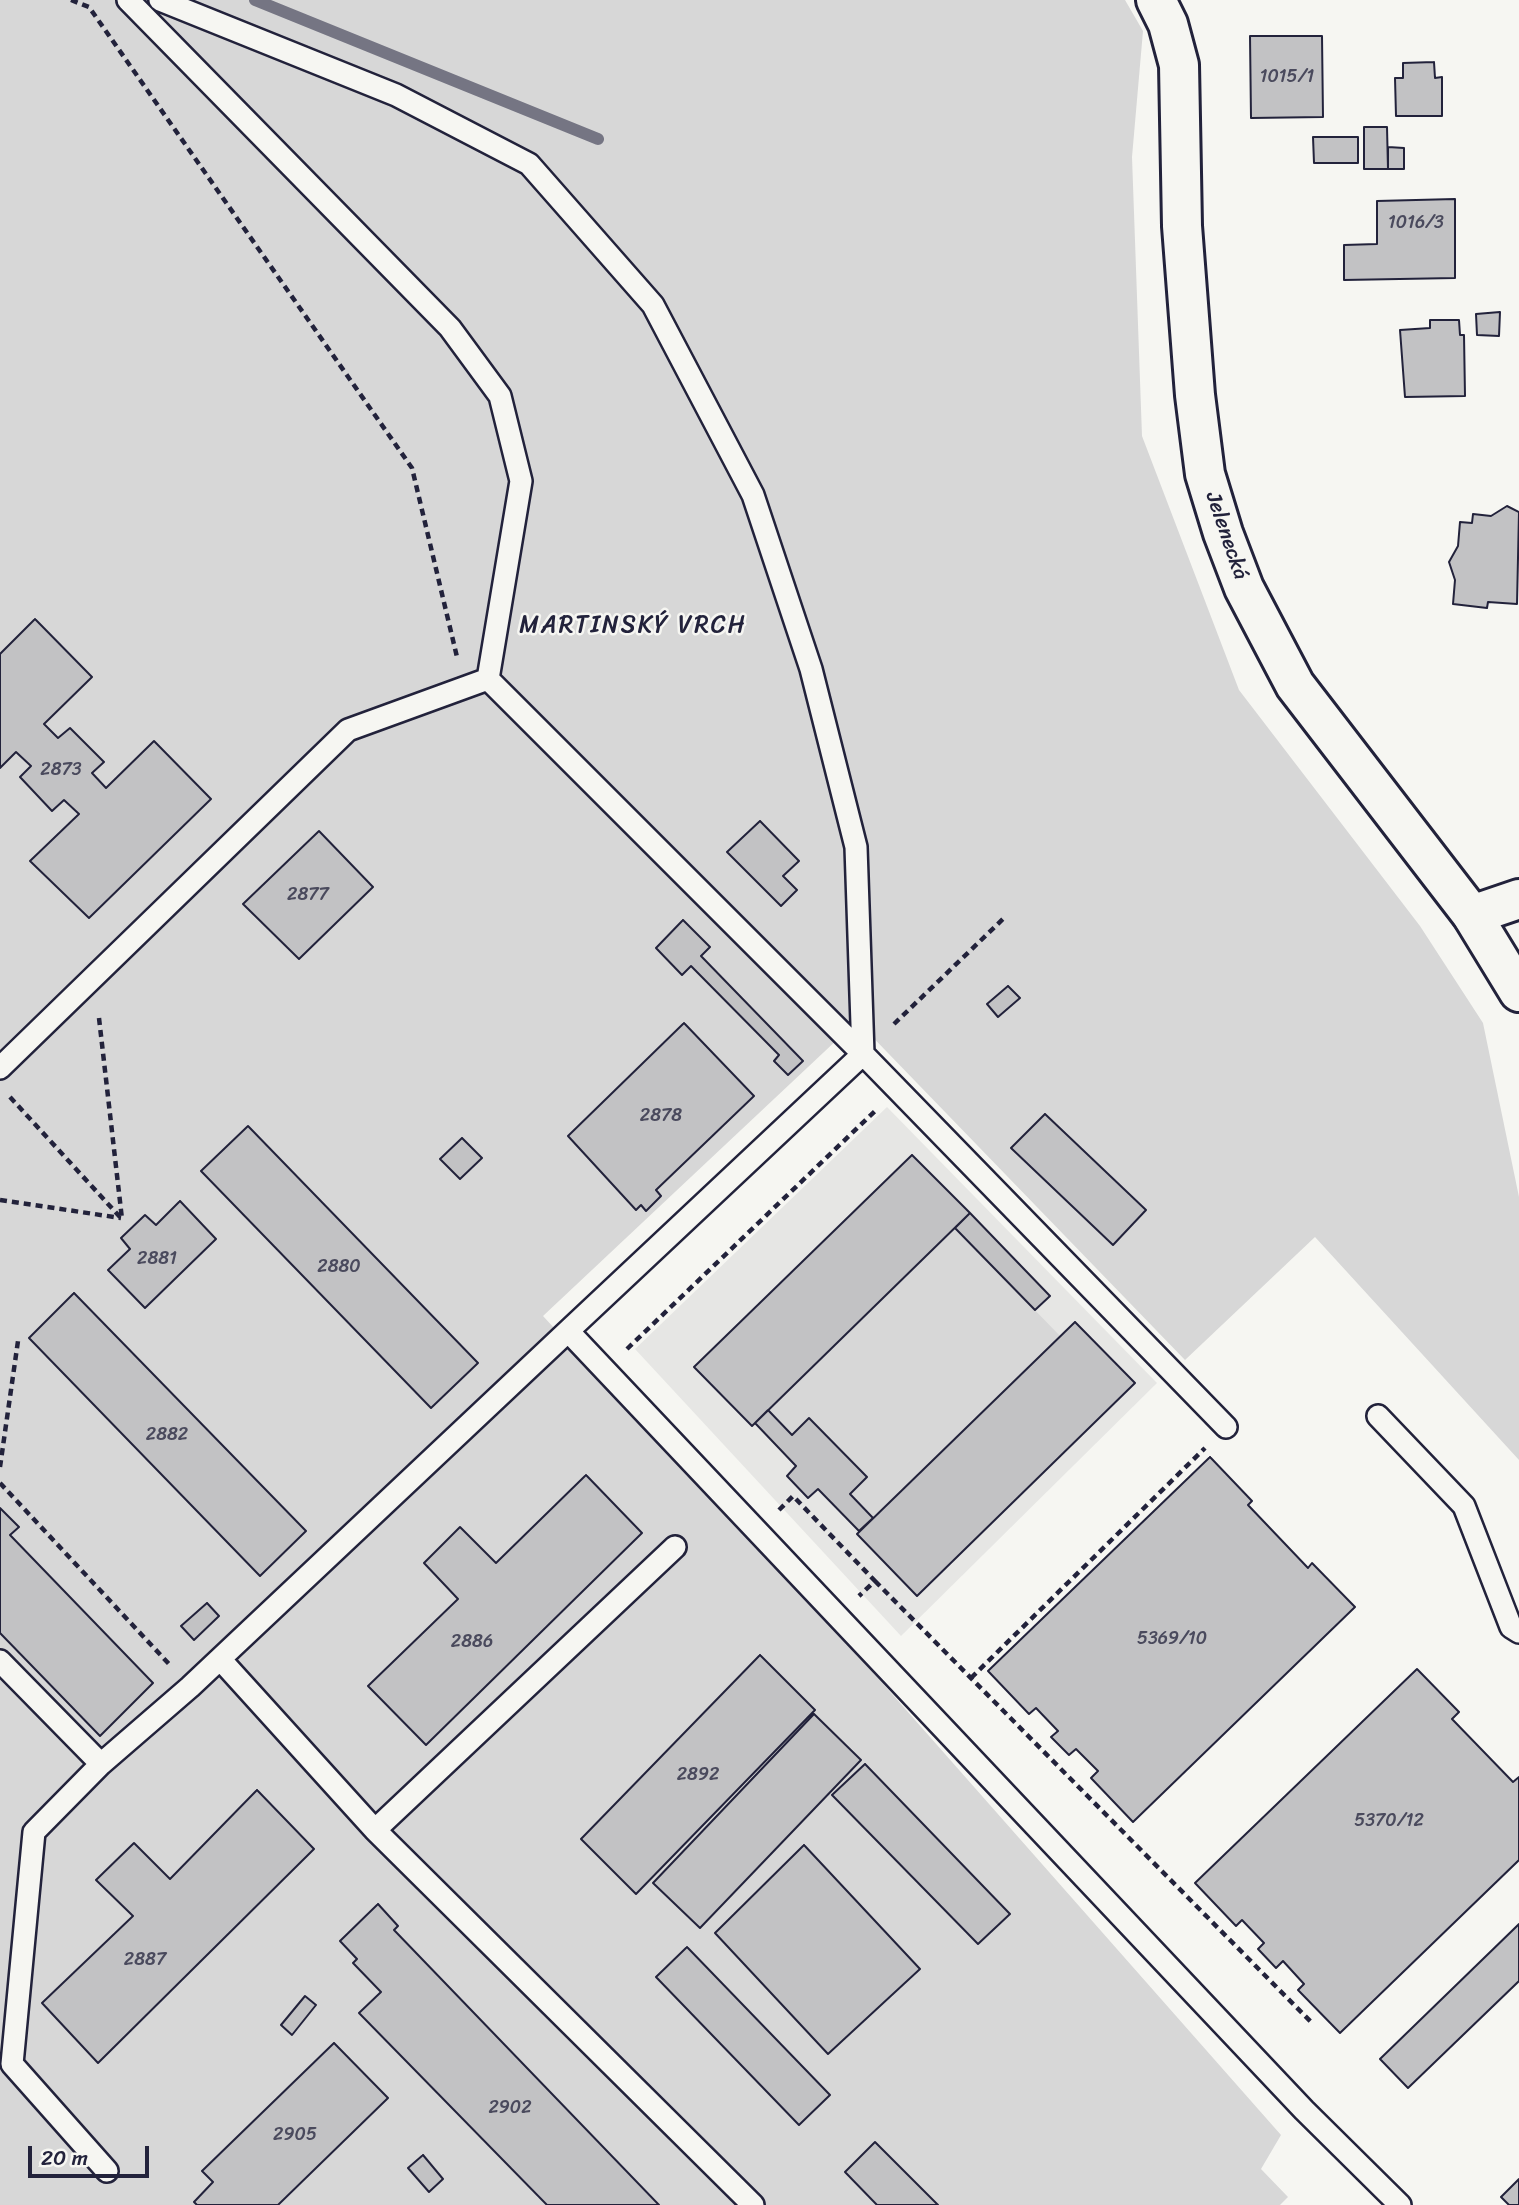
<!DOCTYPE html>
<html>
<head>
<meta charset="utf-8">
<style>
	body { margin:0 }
	#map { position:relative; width:1519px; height:2205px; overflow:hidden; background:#f6f6f2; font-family:Sriracha,sans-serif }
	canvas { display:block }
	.scale { position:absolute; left:28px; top:2146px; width:121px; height:32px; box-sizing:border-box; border:4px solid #22223b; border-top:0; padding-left:9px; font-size:21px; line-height:24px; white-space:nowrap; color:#22223b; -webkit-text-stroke:5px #f6f6f2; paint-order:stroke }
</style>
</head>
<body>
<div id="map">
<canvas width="1519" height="2205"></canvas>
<div class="scale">20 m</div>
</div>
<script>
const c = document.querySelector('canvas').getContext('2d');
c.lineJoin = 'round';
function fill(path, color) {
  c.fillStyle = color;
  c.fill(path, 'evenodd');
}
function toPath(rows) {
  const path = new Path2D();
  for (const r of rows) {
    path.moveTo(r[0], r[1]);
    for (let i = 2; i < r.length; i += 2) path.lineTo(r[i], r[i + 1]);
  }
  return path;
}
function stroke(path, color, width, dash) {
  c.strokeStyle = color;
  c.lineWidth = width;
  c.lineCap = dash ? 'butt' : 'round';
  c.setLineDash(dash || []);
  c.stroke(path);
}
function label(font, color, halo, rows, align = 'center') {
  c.font = font + ' Sriracha,sans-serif';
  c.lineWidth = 5;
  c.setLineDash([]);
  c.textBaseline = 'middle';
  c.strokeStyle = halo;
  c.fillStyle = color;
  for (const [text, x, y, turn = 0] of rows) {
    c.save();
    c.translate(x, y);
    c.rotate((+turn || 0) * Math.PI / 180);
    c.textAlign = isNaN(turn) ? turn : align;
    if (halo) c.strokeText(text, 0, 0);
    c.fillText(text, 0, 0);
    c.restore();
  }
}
fill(toPath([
	[887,1107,1157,1383,901,1636,635,1349]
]), '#e6e6e4');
fill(toPath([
	[0,0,1125,0,1143,31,1132,157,1142,436,1239,690,1420,926,1483,1023,1519,1197,1519,1460,1315,1237,1185,1360,857,1021,543,1316,870,1669,1281,2135,1261,2169,1288,2197,1280,2205,0,2205],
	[955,1228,1060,1336,873,1518,850,1494,867,1477,810,1418,792,1435,768,1410]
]), '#d7d7d7');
stroke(toPath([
	[255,0,598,139]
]), '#757583', 12);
const building = toPath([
	[1250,36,1322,36,1323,117,1251,118,1250,36],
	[1434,62,1435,78,1442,77,1442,116,1396,116,1395,78,1403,78,1403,63,1434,62],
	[1364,127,1387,127,1388,169,1364,169,1364,127],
	[1313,137,1358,137,1358,163,1314,163,1313,137],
	[1388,147,1404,148,1404,169,1388,169,1388,147],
	[1455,199,1455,278,1344,280,1344,245,1377,244,1377,201,1455,199],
	[1500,312,1499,336,1477,335,1476,314,1500,312],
	[1430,320,1459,320,1460,335,1464,335,1465,396,1405,397,1400,330,1430,328,1430,320],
	[1507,506,1519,512,1517,604,1488,602,1487,608,1453,604,1455,580,1449,562,1458,546,1460,522,1472,523,1473,514,1491,516,1507,506],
	[35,619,92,677,44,724,58,738,70,728,104,762,92,773,106,788,154,741,211,799,89,918,30,861,79,814,64,800,52,811,20,777,31,766,16,752,0,768,0,654,35,619],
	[760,821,799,861,783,876,797,890,781,906,727,852,760,821],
	[319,831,373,887,299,959,243,904,319,831],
	[683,920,710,947,701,956,803,1061,788,1075,774,1061,779,1055,691,966,682,975,656,948,683,920],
	[1008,986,1020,998,998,1017,987,1004,1008,986],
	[684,1023,754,1096,656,1190,661,1196,646,1211,641,1205,636,1210,568,1136,684,1023],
	[1045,1114,1146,1210,1113,1245,1011,1148,1045,1114],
	[248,1126,478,1363,431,1408,201,1171,248,1126],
	[462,1138,482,1158,460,1179,440,1159,462,1138],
	[912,1155,970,1213,752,1426,694,1367,912,1155],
	[180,1201,216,1239,145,1308,108,1270,130,1249,121,1238,145,1215,156,1225,180,1201],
	[970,1213,1050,1296,1035,1310,955,1228,970,1213],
	[74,1293,306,1531,260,1576,29,1338,74,1293],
	[1075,1322,1135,1383,917,1596,857,1534,1075,1322],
	[768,1410,792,1435,809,1418,867,1477,850,1494,873,1518,859,1531,818,1489,808,1498,787,1476,796,1466,755,1423,768,1410],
	[1210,1457,1252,1501,1248,1505,1308,1568,1312,1563,1355,1607,1133,1822,1091,1778,1098,1771,1076,1749,1069,1755,1051,1737,1058,1731,1036,1708,1029,1714,988,1671,1210,1457],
	[586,1475,642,1533,426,1745,368,1686,458,1599,424,1563,460,1527,496,1563,586,1475],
	[0,1508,19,1527,10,1535,153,1683,100,1736,0,1633,0,1508],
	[207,1603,219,1616,194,1640,181,1626,207,1603],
	[760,1655,815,1710,636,1894,581,1839,760,1655],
	[1417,1669,1459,1712,1452,1719,1513,1782,1519,1777,1519,1860,1340,2033,1298,1990,1304,1984,1283,1961,1276,1968,1258,1949,1264,1943,1242,1920,1236,1926,1195,1883,1417,1669],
	[814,1714,861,1760,700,1928,653,1883,814,1714],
	[865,1764,1010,1914,978,1944,832,1795,865,1764],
	[257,1790,314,1849,98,2063,42,2003,133,1916,96,1880,134,1843,170,1879,257,1790],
	[804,1845,920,1969,828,2054,715,1933,804,1845],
	[378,1904,398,1926,394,1930,659,2205,547,2205,359,2013,381,1992,353,1963,357,1959,340,1941,378,1904],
	[1519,1924,1519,1981,1408,2088,1380,2059,1519,1924],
	[687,1947,830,2095,799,2125,656,1977,687,1947],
	[305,1996,316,2005,292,2035,281,2025,305,1996],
	[334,2043,388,2098,278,2205,197,2205,194,2202,213,2182,202,2171,334,2043],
	[875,2142,938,2205,877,2205,845,2172,875,2142],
	[423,2155,443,2179,429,2192,408,2168,423,2155],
	[1519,2179,1519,2205,1509,2205,1501,2197,1519,2179]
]);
fill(building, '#c2c2c4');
stroke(building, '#22223b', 2);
const lane = toPath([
	[128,0,450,328,500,396,521,481,488,679,863,1054,1226,1427],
	[160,0,396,95,529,164,653,305,753,495,811,669,856,847,863,1054,568,1331,1304,2110,1400,2205],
	[0,1068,348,730,488,679],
	[1378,1416,1464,1506,1511,1627,1519,1632],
	[220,1659,375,1830,675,1547],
	[0,1661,101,1764],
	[375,1830,753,2205],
	[107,2171,12,2064,34,1832,101,1764,190,1687,568,1331]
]);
const street = toPath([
	[1472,915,1519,899]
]);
const secondary = toPath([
	[1156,0,1168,24,1179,65,1182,226,1195,395,1205,474,1223,533,1244,588,1295,685,1472,915,1519,992]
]);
stroke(lane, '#22223b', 26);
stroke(street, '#22223b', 44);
stroke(secondary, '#22223b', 44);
stroke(toPath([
	[71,0,89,7,412,468,457,657],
	[99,1018,122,1219],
	[894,1024,1003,919],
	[10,1097,120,1217],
	[0,1200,121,1218],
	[627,1349,875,1111],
	[0,1467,18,1341],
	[0,1483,169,1664],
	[779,1510,793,1496,875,1581,859,1596],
	[875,1581,1313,2024],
	[971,1678,1205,1448]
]), '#22223b', 4.5, [7, 5]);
stroke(lane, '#f6f6f2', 21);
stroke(street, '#f6f6f2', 38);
stroke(secondary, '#f6f6f2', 38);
label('18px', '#4a4a5d', null, [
	["1015/1",1287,77],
	["1016/3",1416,223],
	["2873",61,770],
	["2877",308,895],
	["2878",661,1116],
	["2881",157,1259],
	["2880",339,1267],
	["2882",167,1435],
	["5369/10",1172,1639],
	["2886",472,1642],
	["2892",698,1775],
	["5370/12",1389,1821],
	["2887",145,1960],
	["2902",510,2108],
	["2905",295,2135]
]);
label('21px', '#22223b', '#f6f6f2', [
	["Jelenecká",1226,536,71]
]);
c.letterSpacing = '2px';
label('24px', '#22223b', '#f6f6f2', [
	["MARTINSKÝ VRCH",633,626]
]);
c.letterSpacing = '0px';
</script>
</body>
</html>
